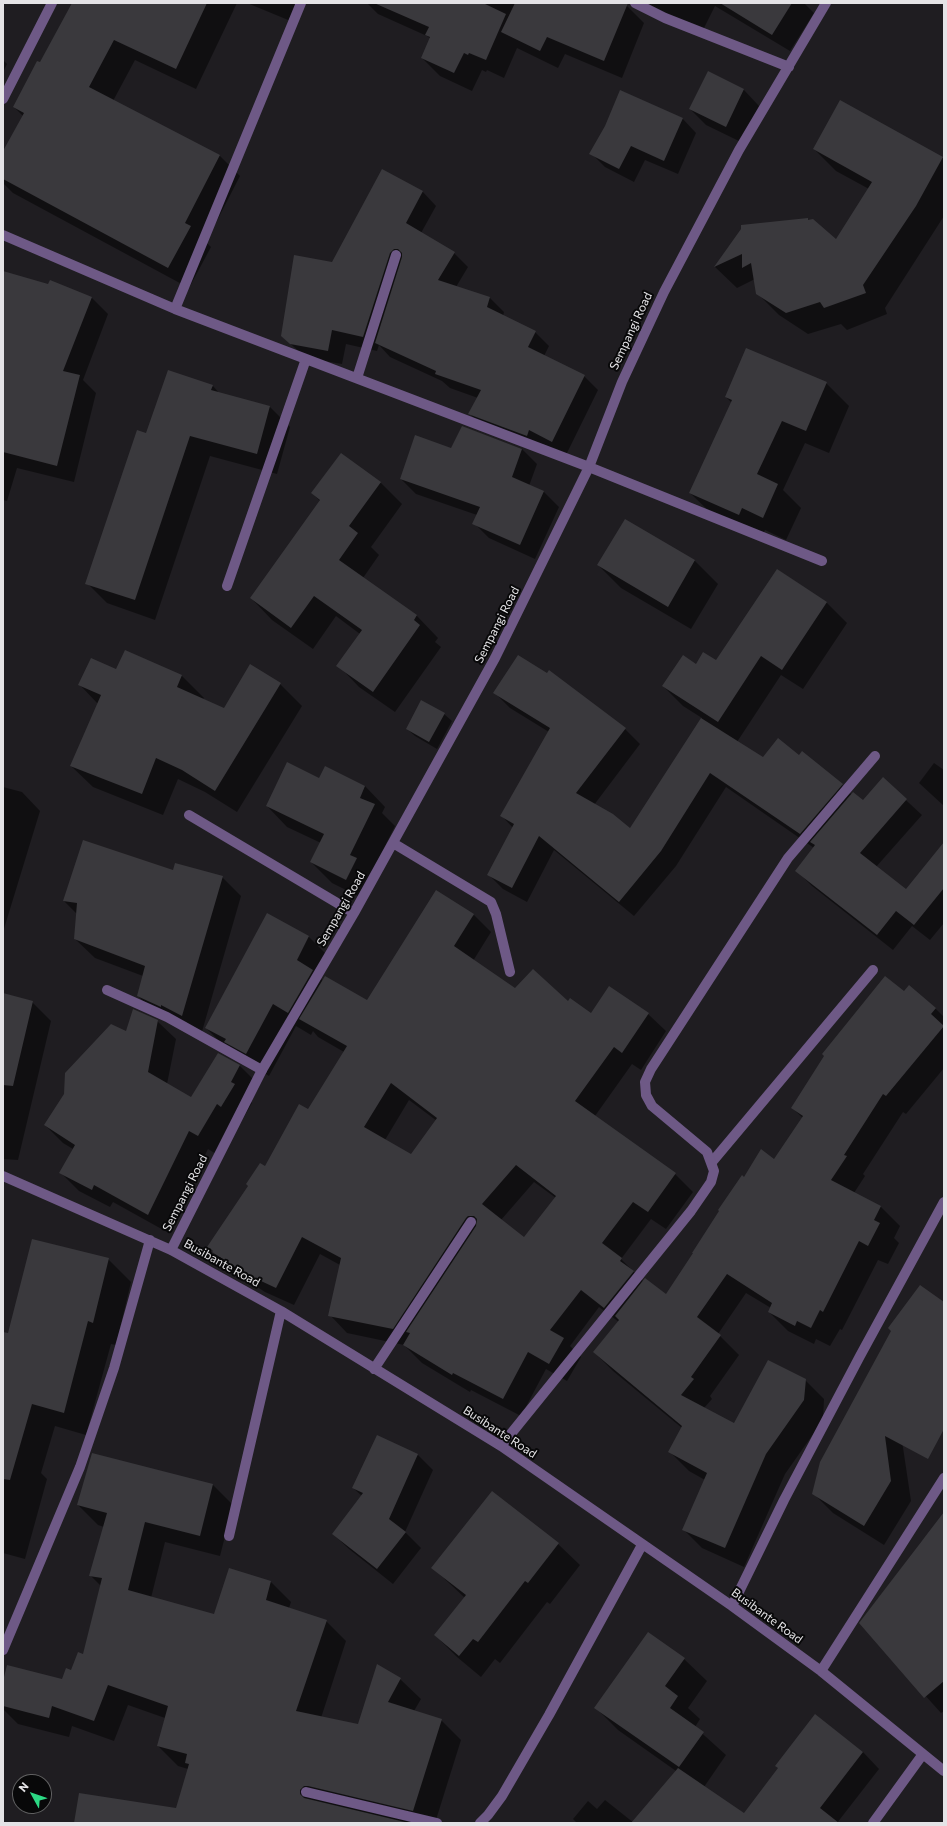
<!DOCTYPE html>
<html>
<head>
<meta charset="utf-8">
<style>
	body { margin:0 }
	#map { position:relative; width:947px; height:1826px; overflow:hidden; background:#1f1d21; font-family:Commissioner,sans-serif }
	canvas { display:block }
	.frame { position:absolute; inset:0; border:4px solid #e4e3e6; pointer-events:none }
	.north { position:absolute; left:12px; top:1774px; width:40px; height:40px; box-sizing:border-box; background:#080809; border:1px solid #606061; border-radius:50%; rotate:310deg; font-size:11px; font-weight:700; line-height:16px; text-align:center; color:#e4e3e6 }
	.north::after { content:''; display:block; margin:auto; width:14px; height:18px; background:#2cd884; clip-path:polygon(50% 0,100% 100%,50% 72%,0 100%) }
</style>
</head>
<body>
<div id="map">
<canvas width="947" height="1826"></canvas>
<div class="frame"></div>
<div class="north">N</div>
</div>
<script>
const c = document.querySelector('canvas').getContext('2d');
c.lineJoin = 'round';
function fill(path, color) {
  c.fillStyle = color;
  c.fill(path, 'evenodd');
}
function toPath(rows) {
  const path = new Path2D();
  for (const r of rows) {
    path.moveTo(r[0], r[1]);
    for (let i = 2; i < r.length; i += 2) path.lineTo(r[i], r[i + 1]);
  }
  return path;
}
function stroke(path, color, width, dash) {
  c.strokeStyle = color;
  c.lineWidth = width;
  c.lineCap = dash ? 'butt' : 'round';
  c.setLineDash(dash || []);
  c.stroke(path);
}
function label(font, color, halo, rows, align = 'center') {
  c.font = font + ' Commissioner,sans-serif';
  c.lineWidth = 4;
  c.setLineDash([]);
  c.textBaseline = 'middle';
  c.strokeStyle = halo;
  c.fillStyle = color;
  for (const [text, x, y, turn = 0] of rows) {
    c.save();
    c.translate(x, y);
    c.rotate((+turn || 0) * Math.PI / 180);
    c.textAlign = isNaN(turn) ? turn : align;
    if (halo) c.strokeText(text, 0, 0);
    c.fillText(text, 0, 0);
    c.restore();
  }
}
fill(toPath([
	[73,3,237,3,196,89,135,60,113,101,220,156,240,176,206,242,211,247,189,288,13,193,3,183,3,153,23,116,14,107,40,63],
	[247,3,301,3,293,22],
	[367,3,620,3,626,5,644,23,622,78,565,54,558,68,517,48,504,78,487,70,486,72,482,70,472,91,440,76,422,58,431,39,427,36,378,14],
	[648,3,804,3,814,13,790,51,715,6,701,34,656,11],
	[3,60,7,64,3,72],
	[708,73,744,90,759,106,741,142,706,125,690,109],
	[682,118,696,133,678,174,645,160,634,182,605,167,591,153],
	[814,149,943,157,944,159,944,216,885,308,887,314,847,330,841,324,808,334,779,315,757,293,755,279,737,288,715,267,742,229,807,219,836,240,869,189,836,171],
	[422,191,436,206,421,233,454,253,468,267,456,287,490,298,504,312,503,316,535,332,549,346,544,356,584,376,598,390,566,455,543,444,541,450,484,428,470,414,478,398,450,388,442,381,390,357,379,345,377,351,346,344,342,364,306,358,282,336,333,263],
	[3,272,91,297,108,314,83,380,96,393,74,482,17,468,7,501,3,500],
	[826,383,849,406,829,453,805,443,783,490,801,508,786,540,765,530,762,537,713,515,690,493,732,403,726,397],
	[213,386,220,394,269,406,290,427,277,474,210,456,155,620,107,603,87,583,147,434],
	[463,427,522,449,537,464,529,486,544,492,559,507,535,559,489,538,474,523,477,515,416,494,401,479,451,449],
	[381,483,402,504,371,547,379,555,363,578,417,616,438,638,435,642,441,647,395,712,359,687,338,665,360,634,336,616,313,649,272,620,251,598,320,501,312,493],
	[625,520,695,561,718,584,691,629,621,588,598,565],
	[778,570,827,603,847,623,803,689,781,675,737,742,763,759,799,756,842,785,852,795,863,802,883,779,922,815,876,867,906,890,944,844,944,923,930,940,912,926,893,950,812,886,797,871,814,848,726,787,676,866,634,916,554,850,527,902,503,889,488,874,513,828,501,815,549,732,510,708,495,693,625,729,640,744,594,805,630,830,702,718,683,706,663,686,696,665,716,662],
	[126,651,182,676,204,698,203,699,224,709,280,684,302,706,237,812,205,792,178,779,163,815,93,787,71,766,98,704,79,684,116,671],
	[444,714,452,721,437,749,415,736,407,729],
	[934,763,944,770,944,806,919,783],
	[365,786,385,807,382,813,395,826,371,874,366,900,332,883,311,862,321,843,287,827,267,806],
	[3,787,22,792,40,811,3,932],
	[174,872,222,877,241,896,201,1035,157,1015,138,996,143,976,95,958,75,939,77,914,64,901],
	[267,915,309,937,332,960,321,979,323,981,367,1001,474,915,491,932,473,961,515,989,568,1003,591,1014,648,1014,666,1031,641,1070,632,1064,595,1116,675,1174,693,1192,666,1229,651,1219,621,1259,644,1282,666,1295,744,1178,774,1160,803,1118,792,1108,904,993,935,1008,944,1017,944,1068,906,1114,903,1112,863,1174,865,1176,854,1193,881,1207,900,1226,894,1238,899,1243,888,1264,878,1260,842,1330,840,1329,830,1346,816,1339,814,1344,788,1331,769,1312,771,1308,746,1293,718,1334,739,1355,710,1396,712,1399,704,1408,734,1425,805,1380,824,1399,823,1420,785,1474,744,1567,702,1548,683,1529,705,1480,689,1471,670,1452,682,1428,613,1371,594,1352,619,1322,599,1307,570,1346,581,1357,567,1381,546,1369,521,1416,471,1390,470,1392,422,1363,404,1345,347,1333,330,1315,340,1265,320,1254,294,1305,265,1292,231,1270,209,1247,265,1167,308,1110,344,1052,318,1037,313,1031,311,1035,296,1026,269,1076,229,1051,206,1028],
	[409,1100,437,1121,411,1155,385,1140],
	[534,1182,556,1198,524,1238,501,1220],
	[3,994,32,1002,51,1021,18,1160,3,1159],
	[157,1021,176,1039,167,1084,191,1098,218,1054,240,1066,258,1084,249,1100,252,1103,240,1124,216,1154,208,1149,167,1232,113,1202,110,1207,79,1191,61,1173,73,1149,63,1143,45,1125,127,1033],
	[108,1259,131,1282,116,1345,111,1344,86,1435,55,1426,41,1473,47,1479,25,1559,3,1553,3,1341,9,1335],
	[858,1394,901,1434,911,1501,884,1545,833,1513,813,1493],
	[418,1455,433,1470,405,1532,421,1548,393,1584,349,1549,333,1534,362,1496,353,1488],
	[213,1485,233,1505,220,1556,165,1542,151,1598,215,1615,230,1569,271,1582,291,1602,289,1608,326,1621,346,1641,321,1718,358,1726,400,1679,421,1699,414,1711,441,1720,461,1740,435,1823,412,1817,409,1823,75,1823,177,1810,188,1769,178,1766,158,1746,165,1718,128,1705,114,1741,72,1726,69,1737,18,1724,3,1709,3,1685,63,1680,84,1655,101,1586,91,1576,104,1527,98,1525,78,1505],
	[944,1515,944,1711,941,1713,860,1623,921,1542],
	[558,1544,580,1565,550,1604,547,1602,500,1663,495,1659,481,1677,457,1657,435,1635,465,1598,433,1568],
	[684,1659,707,1681,688,1708,700,1719,695,1727,726,1755,704,1787,744,1814,779,1769,815,1715,863,1752,879,1769,837,1823,669,1823,676,1771,618,1730,596,1708],
	[605,1800,634,1823,577,1823,573,1819,588,1801,597,1809]
]), '#0007');
fill(toPath([
	[72,3,207,3,176,69,114,40,89,87,220,155,185,223,191,226,168,268,3,179,3,151,24,113,13,107,37,61,40,62],
	[374,3,483,3,506,14,486,60,469,53,468,55,464,53,454,73,421,58,430,37,425,35,429,27],
	[515,3,628,3,604,61,547,37,540,51,501,32],
	[720,3,792,3,772,35],
	[708,71,744,89,726,127,689,109],
	[620,90,683,118,664,161,631,146,619,169,589,154,605,126],
	[840,100,943,157,916,206,863,285,866,293,824,308,820,302,786,313,756,294,751,263,742,268,742,254,714,267,741,229,741,225,808,218,808,220,813,219,836,239,872,182,813,149],
	[382,169,423,191,406,223,455,252,438,280,490,297,487,307,536,331,528,347,585,375,552,442,529,430,527,436,468,414,481,390,435,374,436,371,375,343,402,257,402,253,398,249,394,249,390,253,363,337,332,330,328,351,290,344,281,336,294,255,332,262],
	[3,271,48,284,50,280,92,297,63,371,80,375,57,466,3,452],
	[746,348,827,382,806,431,782,421,757,474,778,484,763,518,742,508,739,515,689,493,732,400,725,397],
	[168,370,213,385,211,390,270,406,257,454,190,436,135,600,85,584,137,430,146,433],
	[462,426,522,449,512,477,544,491,520,545,472,524,480,507,400,479,415,435,451,448],
	[341,453,381,482,349,526,358,533,339,560,417,615,414,620,420,625,373,692,336,666,362,630,314,596,291,628,250,598,320,500,311,493],
	[625,519,695,560,668,607,597,565],
	[777,569,827,602,782,670,761,656,718,722,662,686,683,655,696,664,703,652,716,660],
	[125,650,182,675,177,687,224,708,250,664,281,683,215,791,182,770,156,758,142,794,70,766,101,695,78,685,91,658,116,669],
	[518,655,547,673,549,670,626,728,576,793,613,814,630,828,701,718,763,757,778,738,799,755,802,751,843,784,800,834,710,773,661,851,619,902,539,836,512,888,487,875,514,824,500,816,550,728,493,693],
	[421,700,445,713,429,742,406,729],
	[287,762,319,778,325,766,365,786,360,798,375,804,350,855,357,858,346,880,310,862,324,834,266,806],
	[883,777,907,799,860,853,906,889,944,842,944,888,914,925,896,911,877,935,795,871,815,845,810,842,853,792,863,800],
	[83,840,173,870,175,863,223,876,182,1016,161,1005,161,1007,137,996,145,966,74,939,77,903,63,901],
	[436,890,474,914,454,946,515,988,533,969,568,1001,570,998,591,1013,609,986,649,1013,622,1053,614,1047,575,1101,676,1173,648,1212,633,1202,602,1243,622,1258,620,1261,634,1271,604,1308,581,1290,550,1330,564,1338,549,1364,528,1352,503,1399,453,1373,452,1375,403,1345,410,1333,406,1332,476,1226,477,1219,474,1216,468,1216,466,1218,393,1329,328,1316,341,1258,302,1237,276,1288,246,1274,212,1252,213,1251,207,1247,248,1186,246,1184,260,1163,265,1166,299,1104,308,1109,347,1046,299,1019,325,976,367,1000],
	[391,1083,437,1118,411,1154,364,1127],
	[516,1165,556,1196,524,1237,482,1204],
	[267,913,309,936,297,960,313,970,288,1013,273,1004,246,1054,224,1042,226,1039,205,1028],
	[885,976,904,991,909,985,936,1008,931,1014,944,1026,886,1096,883,1094,844,1155,847,1156,831,1180,881,1206,874,1220,880,1223,868,1246,859,1241,823,1312,820,1310,811,1328,797,1321,795,1326,768,1312,772,1303,727,1274,697,1317,721,1335,691,1377,694,1379,681,1395,734,1423,768,1360,806,1379,804,1400,766,1454,725,1548,682,1530,707,1473,668,1452,682,1426,593,1352,619,1320,615,1316,645,1278,666,1294,693,1253,692,1253,719,1211,718,1210,742,1175,744,1177,761,1149,774,1159,803,1116,791,1108,824,1056,822,1054],
	[3,993,33,1001,13,1086,3,1085],
	[133,1009,158,1020,148,1072,191,1097,218,1053,240,1065,231,1082,235,1084,221,1107,217,1104,198,1136,189,1131,148,1215,94,1185,92,1190,59,1173,75,1145,44,1125,64,1094,65,1073,111,1024,126,1031],
	[32,1239,109,1258,93,1323,88,1321,64,1413,32,1404,10,1480,3,1479,3,1332,8,1333],
	[920,1285,944,1302,944,1429,928,1459,885,1436,891,1481,864,1526,812,1494,820,1462,891,1331,888,1328],
	[377,1435,418,1454,389,1519,406,1532,377,1569,332,1534,363,1493,352,1488],
	[92,1453,213,1484,200,1536,145,1522,128,1590,214,1614,229,1568,271,1581,266,1600,327,1620,296,1711,358,1724,377,1664,401,1678,388,1702,442,1719,413,1811,308,1786,304,1786,300,1790,300,1794,304,1798,409,1823,74,1823,79,1793,176,1808,189,1764,185,1763,187,1754,157,1746,168,1706,108,1685,94,1721,52,1706,49,1718,3,1706,3,1681,7,1665,62,1679,66,1668,71,1670,78,1652,83,1654,102,1578,89,1576,107,1513,77,1505],
	[492,1491,559,1543,528,1583,525,1581,478,1642,473,1639,459,1656,434,1635,466,1595,431,1568],
	[944,1512,944,1681,924,1698,859,1623],
	[648,1632,685,1658,665,1686,678,1696,670,1708,704,1732,679,1767,594,1708],
	[815,1714,863,1752,820,1808,839,1823,631,1823,678,1768,744,1813,778,1768,775,1766]
]), '#3a393d');
stroke(toPath([
	[107,990,167,1017,262,1070],
	[712,1162,873,970]
]), '#6e5986', 10);
stroke(toPath([
	[635,3,665,18,789,67],
	[3,99,52,3],
	[3,235,175,309,589,467,822,561],
	[175,309,301,3],
	[357,378,396,255],
	[227,586,306,359],
	[189,815,354,913],
	[393,843,491,902,496,914,510,972],
	[3,1176,171,1250,281,1311,501,1446,732,1606,821,1671,944,1771],
	[171,1250,262,1070,354,913,495,658,589,467,622,382,664,292,739,150,826,3],
	[374,1369,471,1222],
	[501,1446,691,1211,711,1182,714,1171,707,1152,652,1106,646,1095,645,1082,651,1069,788,858,875,756],
	[229,1536,281,1311],
	[732,1606,784,1500,860,1356,944,1202],
	[3,1650,80,1467,114,1368,150,1240],
	[821,1671,944,1478],
	[306,1792,437,1823],
	[480,1823,488,1815,502,1796,549,1715,642,1545],
	[873,1823,923,1754]
]), '#6e5986', 10);
label('12px', '#e4e3e6', '#080809', [
	["Sempangi Road",631,331,-65],
	["Sempangi Road",497,625,-63],
	["Sempangi Road",341,909,-60],
	["Sempangi Road",185,1193,-63],
	["Busibante Road",222,1263,29],
	["Busibante Road",500,1432,33],
	["Busibante Road",767,1616,36]
]);
</script>
</body>
</html>
